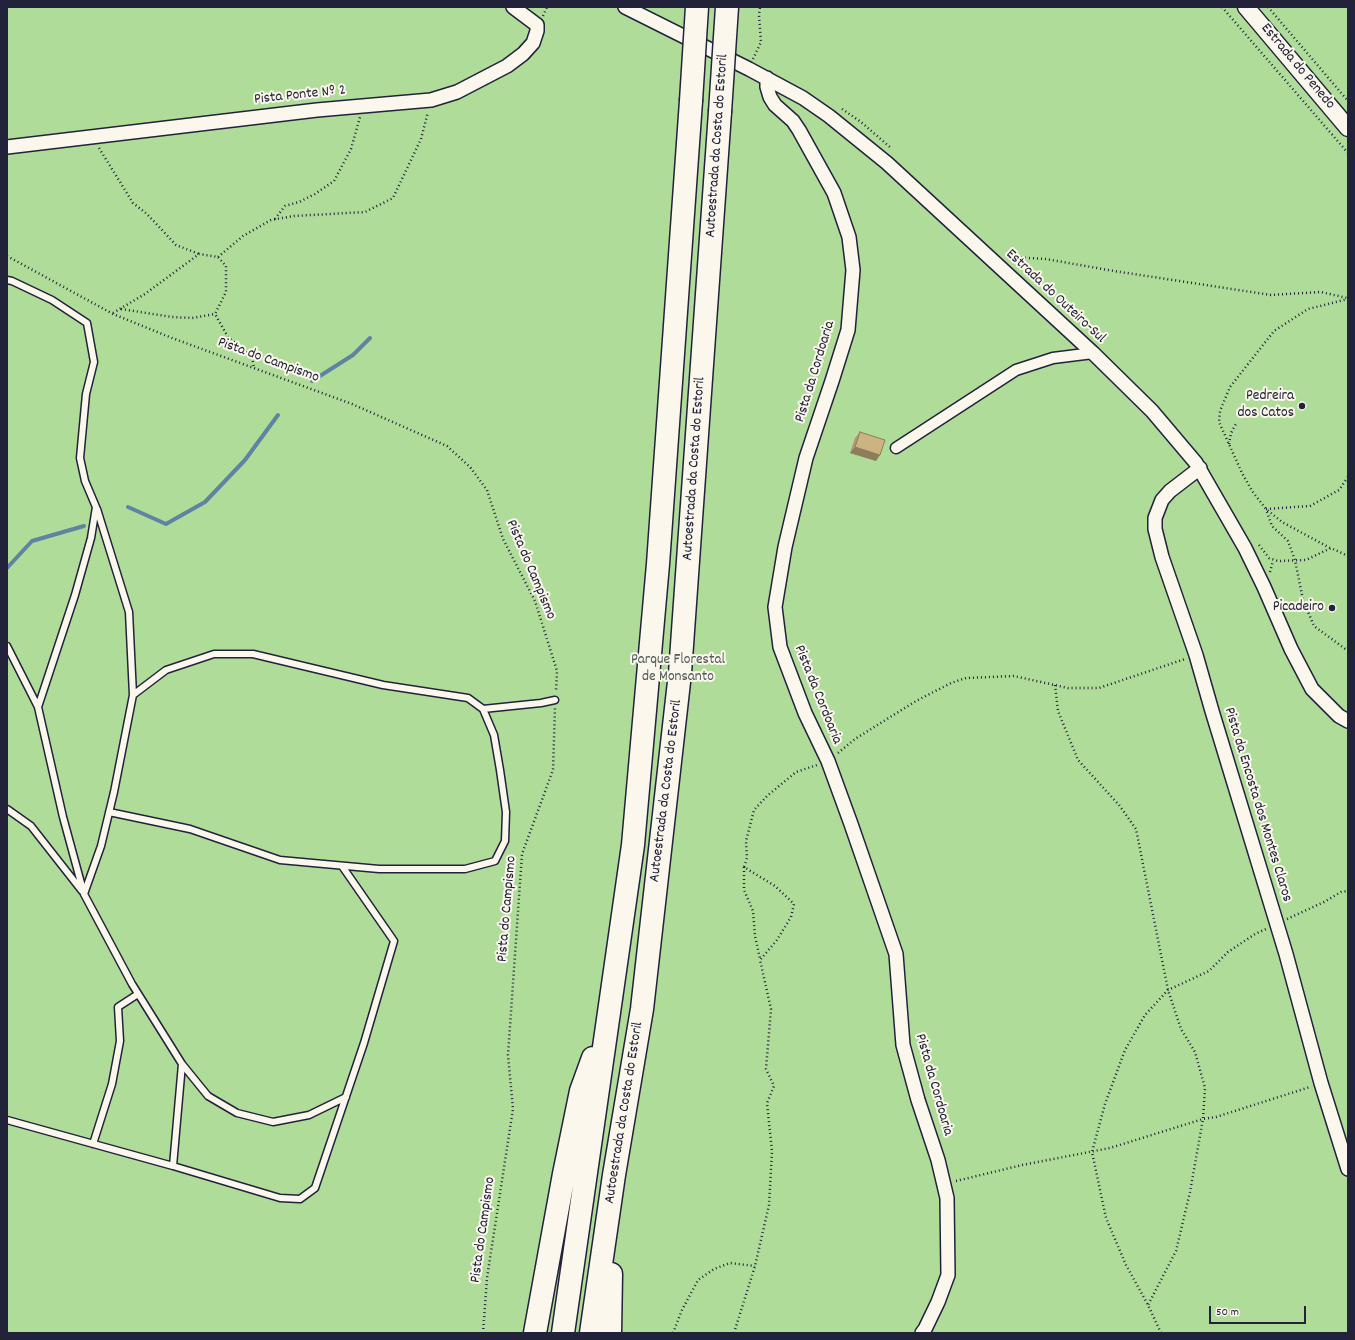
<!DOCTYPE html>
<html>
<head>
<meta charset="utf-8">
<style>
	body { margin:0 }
	#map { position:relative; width:1355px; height:1340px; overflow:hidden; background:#fbf7ec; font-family:Dekko,sans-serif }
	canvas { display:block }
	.frame { position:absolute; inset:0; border:8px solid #22223b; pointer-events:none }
	.scale { position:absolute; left:1209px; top:1306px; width:97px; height:18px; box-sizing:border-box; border:2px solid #22223b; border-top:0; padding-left:5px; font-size:12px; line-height:14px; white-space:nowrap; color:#22223b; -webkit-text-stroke:3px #fbf7ec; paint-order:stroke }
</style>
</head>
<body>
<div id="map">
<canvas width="1355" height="1340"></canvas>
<div class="frame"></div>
<div class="scale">50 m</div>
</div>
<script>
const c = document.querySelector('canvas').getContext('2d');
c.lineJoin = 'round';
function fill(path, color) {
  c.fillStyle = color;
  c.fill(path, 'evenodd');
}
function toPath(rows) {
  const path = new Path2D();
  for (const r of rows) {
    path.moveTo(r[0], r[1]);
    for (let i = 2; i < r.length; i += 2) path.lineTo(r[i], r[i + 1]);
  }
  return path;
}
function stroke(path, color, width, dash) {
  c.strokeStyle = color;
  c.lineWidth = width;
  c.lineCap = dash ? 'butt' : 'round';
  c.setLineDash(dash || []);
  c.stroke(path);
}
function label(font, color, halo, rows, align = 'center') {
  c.font = font + ' Dekko,sans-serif';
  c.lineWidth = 4;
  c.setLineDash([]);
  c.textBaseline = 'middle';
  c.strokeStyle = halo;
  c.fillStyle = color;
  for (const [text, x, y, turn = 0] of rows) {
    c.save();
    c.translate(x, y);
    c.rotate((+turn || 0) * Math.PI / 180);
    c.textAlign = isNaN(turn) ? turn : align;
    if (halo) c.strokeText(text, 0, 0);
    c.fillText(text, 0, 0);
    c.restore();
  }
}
fill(toPath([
	[7,7,1348,7,1348,1333,7,1333]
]), '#b0dc9a');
stroke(toPath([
	[312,381,353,355,370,338],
	[128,507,166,524,205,502,245,460,278,415],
	[7,568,32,541,84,526]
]), '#5e84a2', 4);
const service = toPath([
	[7,280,12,281,52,300,87,323,94,362,86,394,80,458,85,481,96,507,91,538,75,595,38,707,63,817,84,894,132,984,182,1064,208,1096,237,1113,273,1122,309,1115,346,1097],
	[7,646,38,707],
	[483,709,541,703,555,700],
	[7,809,31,826,82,891],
	[109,812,190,829,280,860,379,869,465,869,495,861,505,841,506,812,500,770,494,735,483,709,468,698,383,685,253,654,214,654,166,670,133,695],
	[84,894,101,846,114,792,133,695,129,612,97,509],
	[182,1064,173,1166,280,1198,300,1199,315,1188,364,1043,394,941,342,866],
	[7,1120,173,1166],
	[93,1144,112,1084,120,1041,118,1007,138,994]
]);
const pedestrian = toPath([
	[896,448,1016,370,1053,358,1093,353]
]);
const minor = toPath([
	[625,7,749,69,803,98,829,116,887,163,1093,353,1152,411,1196,463,1245,548,1264,587,1291,649,1312,689,1339,716,1348,721],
	[767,78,767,87,770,97,775,105,793,121,799,130,834,193,849,237,853,270,848,330,832,381,806,458,785,547,775,607,780,647,805,713,828,761,851,824,896,954,903,1045,918,1100,938,1160,947,1198,948,1275,938,1302,925,1329,922,1333],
	[7,147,317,110,431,100,457,92,507,66,523,54,533,43,537,31,537,25,513,7],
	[1200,468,1170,491,1162,500,1155,518,1155,529,1162,557,1196,655,1212,711,1286,954,1321,1083,1348,1169]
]);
const tertiary = toPath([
	[1246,7,1348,128]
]);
const motorway = toPath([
	[535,1333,564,1174,581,1091,593,1058],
	[563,1333,633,845,658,564,691,101],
	[591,1333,614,1175,642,1009,680,673,720,112],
	[610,1333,611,1274]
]);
stroke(service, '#22223b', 9);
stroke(pedestrian, '#22223b', 13);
stroke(minor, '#22223b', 16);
stroke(tertiary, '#22223b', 19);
stroke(motorway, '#22223b', 25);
stroke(toPath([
	[1222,7,1348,153],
	[1268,7,1348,101],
	[543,16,547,7],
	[753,59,761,42,759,15,760,7],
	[842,109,861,122,891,148],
	[99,148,133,203,147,214,176,245,199,254],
	[275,219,285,206,299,202,315,194,334,181,351,149,360,117],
	[7,256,113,314,172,338,352,404,447,446,470,467,487,490,503,539,535,601,557,671,556,691],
	[218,257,243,236,271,220,294,216,365,212,393,198,421,139,428,112],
	[1009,257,1046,259,1114,271,1271,295,1321,292,1347,298],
	[121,309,172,317,192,318,215,314],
	[113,313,145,294,199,254,218,257,226,266,226,292,215,314,228,337,252,357,254,368],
	[1229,444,1231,433,1237,422],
	[1348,477,1339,490,1310,506,1266,509,1272,526,1288,541,1295,560,1303,600,1314,626,1348,651],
	[1259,545,1269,558,1278,561,1306,560,1331,548,1348,556],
	[1330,548,1282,522,1266,509,1252,491,1242,473,1219,422,1220,411,1230,387,1274,331,1308,309,1348,299],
	[1270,572,1273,561],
	[1055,685,1058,711,1078,760,1119,805,1136,829,1168,990,1181,1029,1195,1052,1205,1088,1203,1119,1190,1192,1176,1251,1148,1305],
	[838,753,855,739,916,701,951,683,966,678,1014,676,1068,688,1099,688,1185,659],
	[744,867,744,890,753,911,755,936,760,959],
	[1287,919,1324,902,1341,892,1348,891],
	[956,1181,1022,1165,1110,1148,1203,1119,1216,1117,1310,1087],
	[483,1333,487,1278,513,1109,508,1055,522,854,553,770,555,708],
	[673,1333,682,1310,698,1280,714,1269,730,1263,755,1266],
	[734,1333,755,1266,769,1205,772,1151,767,1103,774,1086,766,1069,771,1009,760,960,777,940,791,917,794,904,775,886,744,867,747,858,746,841,754,810,767,796,796,772,817,765],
	[1161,1333,1148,1305,1126,1265,1106,1218,1092,1152,1105,1104,1125,1050,1145,1015,1168,990,1209,971,1228,952,1255,934,1266,929]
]), '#22223b', 2.5, [1, 3]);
stroke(service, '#fbf7ec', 6);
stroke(pedestrian, '#fbf7ec', 10);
stroke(minor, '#fbf7ec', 13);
stroke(tertiary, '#fbf7ec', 16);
stroke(motorway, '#fbf7ec', 22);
const motorwayBridge = toPath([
	[691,101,697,7],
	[720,112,727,7]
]);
stroke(motorwayBridge, '#22223b', 25, []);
stroke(motorwayBridge, '#fbf7ec', 22);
fill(toPath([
	[860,432,876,461,850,453,855,438]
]), '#af9a70');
fill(toPath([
	[855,447,880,455,876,461,850,453]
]), '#8e7d5b');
const building = toPath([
	[860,432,885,440,880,455,855,447,860,432]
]);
fill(building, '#cbb382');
stroke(building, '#8e7d5b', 1);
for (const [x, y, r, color] of [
	[1302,406,4,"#22223b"],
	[1332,608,4,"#22223b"]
]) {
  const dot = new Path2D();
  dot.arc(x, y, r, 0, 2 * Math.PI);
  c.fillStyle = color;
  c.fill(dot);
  stroke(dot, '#fbf7ec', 1.5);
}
label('15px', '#22223b', '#fbf7ec', [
	["Estrada do Penedo",1297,67,50],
	["Pista Ponte Nº 2",300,96,-6],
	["Autoestrada da Costa do Estoril",718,146,-86],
	["Estrada do Outeiro-Sul",1055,297,43],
	["Pista do Campismo",268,361,20],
	["Pista da Cordoaria",816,372,-73],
	["Autoestrada da Costa do Estoril",695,469,-86],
	["Pista do Campismo",530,570,67],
	["Pista da Cordoaria",817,695,68],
	["Autoestrada da Costa do Estoril",667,791,-83],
	["Pista da Encosta dos Montes Claros",1257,805,73],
	["Pista do Campismo",508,909,-85],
	["Pista da Cordoaria",933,1085,74],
	["Autoestrada da Costa do Estoril",625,1113,-81],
	["Pista do Campismo",484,1230,-82]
]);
label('15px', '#22223b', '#fbf7ec', [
	["Pedreira",1294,397],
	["dos Catos",1294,414],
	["Picadeiro",1324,608]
], 'right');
label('15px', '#4d5a58', '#fbf7ec', [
	["Parque Florestal",678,661],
	["de Monsanto",678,678]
]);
</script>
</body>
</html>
